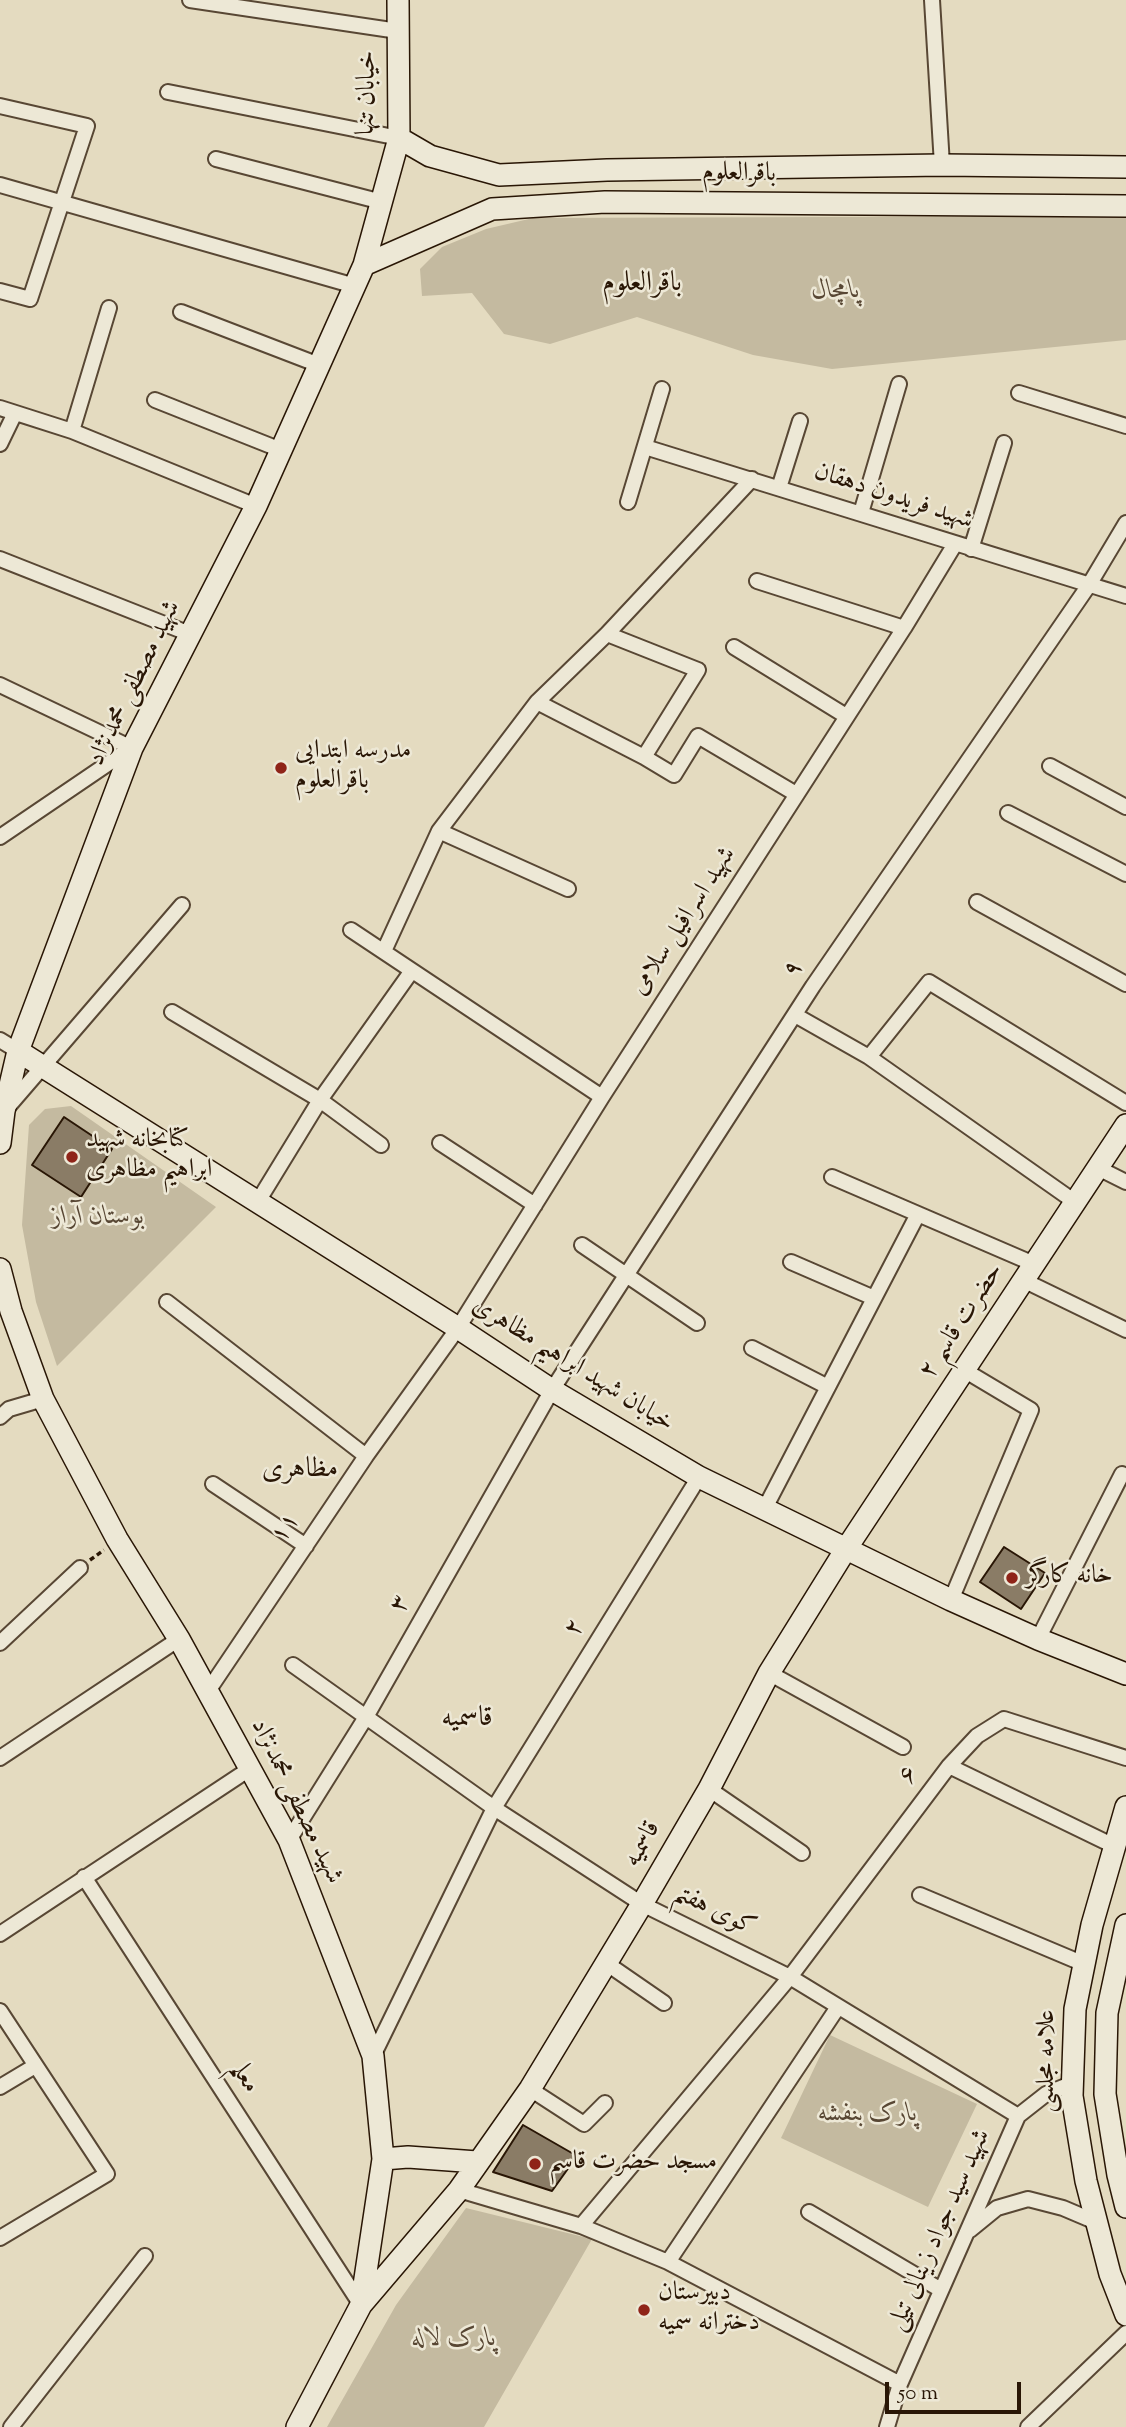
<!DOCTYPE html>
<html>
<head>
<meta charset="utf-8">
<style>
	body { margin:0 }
	#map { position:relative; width:1126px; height:2427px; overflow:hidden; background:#e4dbc0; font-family:"Sorts Mill Goudy",serif }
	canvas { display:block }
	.scale { position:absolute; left:885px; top:2382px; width:136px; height:32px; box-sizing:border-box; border:4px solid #291605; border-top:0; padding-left:9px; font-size:21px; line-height:24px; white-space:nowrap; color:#291605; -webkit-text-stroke:5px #ede8d6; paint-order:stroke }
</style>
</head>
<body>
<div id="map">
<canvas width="1126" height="2427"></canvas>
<div class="scale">50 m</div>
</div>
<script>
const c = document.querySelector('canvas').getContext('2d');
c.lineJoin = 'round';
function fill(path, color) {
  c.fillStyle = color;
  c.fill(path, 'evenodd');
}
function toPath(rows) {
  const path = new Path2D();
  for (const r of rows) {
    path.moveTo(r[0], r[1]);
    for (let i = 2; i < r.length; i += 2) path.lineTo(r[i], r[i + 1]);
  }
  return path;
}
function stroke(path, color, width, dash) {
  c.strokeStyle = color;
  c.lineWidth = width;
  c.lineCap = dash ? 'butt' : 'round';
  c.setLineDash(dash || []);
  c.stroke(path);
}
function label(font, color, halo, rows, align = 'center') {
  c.font = font + ' "Sorts Mill Goudy",Amiri,serif';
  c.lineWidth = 5;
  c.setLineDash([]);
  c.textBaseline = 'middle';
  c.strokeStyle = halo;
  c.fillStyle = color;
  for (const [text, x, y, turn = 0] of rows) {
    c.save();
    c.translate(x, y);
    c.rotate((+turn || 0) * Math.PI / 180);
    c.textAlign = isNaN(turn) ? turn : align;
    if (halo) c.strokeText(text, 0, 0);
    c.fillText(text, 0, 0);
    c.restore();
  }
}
fill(toPath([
	[1126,216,1126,340,832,369,753,355,637,317,550,344,504,334,472,293,422,296,420,269,442,247,486,229,533,218],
	[71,1106,216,1207,57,1366,36,1302,22,1225,29,1125,45,1109],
	[830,2035,977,2104,928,2207,781,2138],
	[466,2208,592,2239,484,2427,327,2427,396,2305]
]), '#c4baa0');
const building = toPath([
	[64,1117,112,1149,81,1197,32,1165,64,1117],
	[1004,1547,1045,1573,1021,1609,980,1582,1004,1547],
	[523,2125,577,2156,552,2191,493,2172,523,2125]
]);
fill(building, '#8a7c66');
stroke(building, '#291605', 2);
const street = toPath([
	[190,0,398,31],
	[932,0,942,165],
	[168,92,399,138],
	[0,106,87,126,30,299,0,291],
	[216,159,382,202],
	[0,185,355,286],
	[181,312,319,365],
	[1019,393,1126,426],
	[155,400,281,450],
	[0,408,72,431,256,506],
	[72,431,109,308],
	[0,444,15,413],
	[645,447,1126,596],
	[779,488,800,421],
	[628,502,662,389],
	[861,513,899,384],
	[971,549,1004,443],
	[0,559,190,634],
	[757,581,904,628],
	[734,647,846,716],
	[0,685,132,748],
	[537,702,644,757,698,670,607,634],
	[644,757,674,775,698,736,796,794],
	[1050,766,1126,807],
	[1008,813,1126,874],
	[439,831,568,889],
	[0,837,131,748],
	[977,902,1126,984],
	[351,930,602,1097],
	[384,951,439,831,537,702,607,634,752,479],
	[172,1012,320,1100,381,1145],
	[795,1015,869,1057,1075,1202],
	[0,1040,18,1051],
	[869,1057,929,982,1126,1103],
	[7,1108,182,905],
	[440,1143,535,1205],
	[1098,1168,1126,1182],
	[832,1177,1034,1264],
	[257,1203,320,1100,411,972],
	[582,1245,697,1323],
	[791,1262,874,1298],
	[1023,1280,1126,1330],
	[167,1302,366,1456],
	[752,1348,828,1387],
	[0,1417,9,1409,43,1399],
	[213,1484,306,1546],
	[765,1508,918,1214],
	[951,1600,1031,1410,964,1370],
	[1038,1639,1122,1474],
	[0,1643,80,1568],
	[293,1665,494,1808,642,1904,790,1977,1018,2116],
	[769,1673,903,1747],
	[208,1691,366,1456,458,1328,602,1097,904,628,955,544],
	[0,1758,179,1639],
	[949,1766,1114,1846],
	[709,1789,802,1853],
	[289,1840,366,1717,552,1390,813,986,1089,585,1126,523],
	[84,1877,361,2305],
	[920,1895,1084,1964],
	[0,1934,251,1768],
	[606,1963,664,2003],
	[0,2011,107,2174,0,2238],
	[373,2056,494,1808,699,1477],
	[0,2087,35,2066],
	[530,2089,584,2124,605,2103],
	[459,2190,581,2226,668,2262,900,2384],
	[809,2212,941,2290],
	[581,2226,790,1977,949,1766,977,1736,1004,1719,1126,1758],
	[970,2230,997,2208,1028,2199,1063,2208,1096,2222],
	[668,2262,838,2007],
	[11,2427,145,2256],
	[887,2427,900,2384,1018,2116,1046,2094,1073,2083],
	[1028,2427,1126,2333]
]);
const secondary = toPath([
	[399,138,430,156,499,175,607,170,942,165,1126,167],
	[364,265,492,209,605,202,1126,206],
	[18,1051,458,1328,552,1390,699,1477,951,1600,1038,1639,1126,1674],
	[0,1143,4,1111,18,1051,132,748,256,506,364,265,399,138,398,0],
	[0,1269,11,1311,43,1399,117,1539,179,1639,289,1840,373,2056,383,2159,361,2305,297,2427],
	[1126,1807,1092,1925,1075,2009,1072,2096,1086,2181,1110,2274,1126,2315],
	[1126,1925,1107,2013,1105,2094,1118,2175,1126,2207],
	[383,2159,408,2157,477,2162],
	[361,2305,459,2190,530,2089,642,1904,709,1789,769,1673,846,1549,1126,1125]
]);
stroke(street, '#584734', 18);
stroke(secondary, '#291605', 24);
stroke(toPath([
	[90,1560,104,1550]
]), '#291605', 3.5, [5, 3.5]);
stroke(street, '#ede8d6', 14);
stroke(secondary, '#ede8d6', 21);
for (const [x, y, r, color] of [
	[281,768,7,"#8f2418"],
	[72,1157,7,"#8f2418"],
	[1012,1578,7,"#8f2418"],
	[535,2164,7,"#8f2418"],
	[644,2310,7,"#8f2418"]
]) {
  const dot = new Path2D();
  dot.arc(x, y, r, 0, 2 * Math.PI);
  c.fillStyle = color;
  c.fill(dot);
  stroke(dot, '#ede8d6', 2.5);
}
label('26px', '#291605', '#ede8d6', [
	["خیابان تنها",369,93,-89],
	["باقرالعلوم",739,175,1],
	["شهید فریدون دهقان",893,498,18],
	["شهید مصطفی محمدنژاد",136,684,-64],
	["شهید اسرافیل سلامی",685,922,-57],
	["۹",795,970,-56],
	["۲ حضرت قاسم",963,1322,-57],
	["خیابان شهید ابراهیم مظاهری",572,1366,32],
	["۱۱",287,1529,-56],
	["۳",402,1605,-60],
	["۲",576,1629,-58],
	["۶",910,1776,-53],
	["شهید مصطفی محمدنژاد",295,1802,64],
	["قاسمیه",644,1845,-60],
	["کوی هفتم",714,1912,26],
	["علامه مجلسی",1049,2061,-90],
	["معلم",243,2078,57],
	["شهید سید جواد زینالی تیلی",941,2231,-66]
]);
label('italic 26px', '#584734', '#ede8d6', [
	["پامچال",836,293],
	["بوستان آراز",98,1219],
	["پارک بنفشه",868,2116],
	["پارک لاله",454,2341]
]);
label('26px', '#291605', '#ede8d6', [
	["مدرسه ابتدایی",295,753],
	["باقرالعلوم",295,783],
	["کتابخانه شهید",86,1142],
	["ابراهیم مظاهری",86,1172],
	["خانه کارگر",1026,1578],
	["مسجد حضرت قاسم",549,2164],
	["دبیرستان",658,2295],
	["دخترانه سمیه",658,2325]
], 'left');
label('28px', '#291605', '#ede8d6', [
	["باقرالعلوم",642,285],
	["مظاهری",300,1471],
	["قاسمیه",467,1720]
]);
</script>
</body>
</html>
